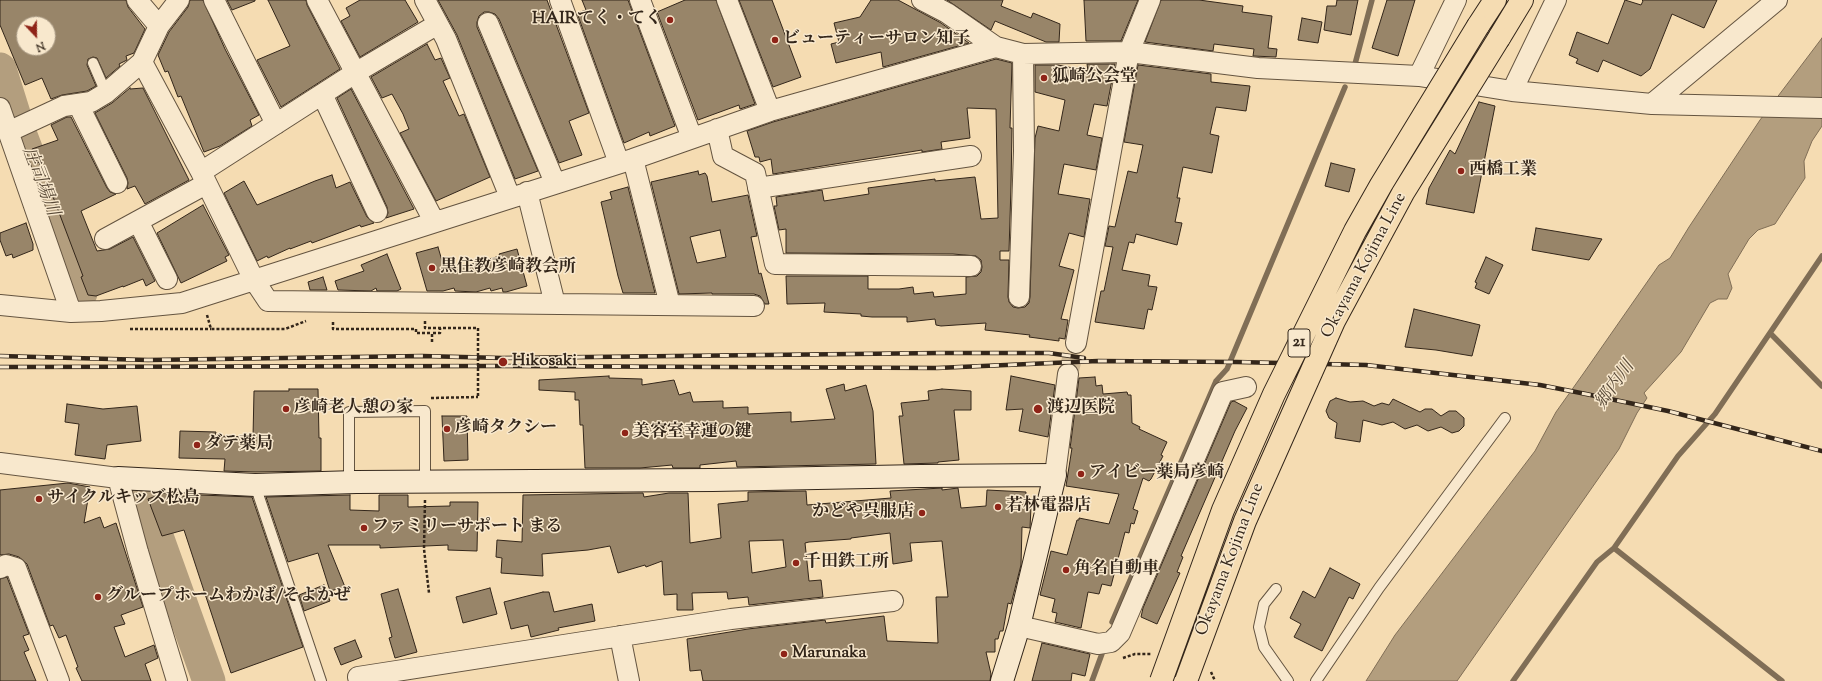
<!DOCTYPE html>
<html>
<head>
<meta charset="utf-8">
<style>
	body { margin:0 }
	#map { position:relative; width:1822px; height:681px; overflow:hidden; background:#f5dcb2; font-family:"Sorts Mill Goudy",serif }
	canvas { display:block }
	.north { position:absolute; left:16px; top:16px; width:40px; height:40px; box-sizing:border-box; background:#f8e8cd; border:1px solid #a99a85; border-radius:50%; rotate:158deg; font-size:11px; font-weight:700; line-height:16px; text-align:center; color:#33261a }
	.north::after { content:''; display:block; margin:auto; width:14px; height:18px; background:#8f2418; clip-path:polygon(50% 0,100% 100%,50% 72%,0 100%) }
</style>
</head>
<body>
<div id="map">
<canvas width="1822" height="681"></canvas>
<div class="north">N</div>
</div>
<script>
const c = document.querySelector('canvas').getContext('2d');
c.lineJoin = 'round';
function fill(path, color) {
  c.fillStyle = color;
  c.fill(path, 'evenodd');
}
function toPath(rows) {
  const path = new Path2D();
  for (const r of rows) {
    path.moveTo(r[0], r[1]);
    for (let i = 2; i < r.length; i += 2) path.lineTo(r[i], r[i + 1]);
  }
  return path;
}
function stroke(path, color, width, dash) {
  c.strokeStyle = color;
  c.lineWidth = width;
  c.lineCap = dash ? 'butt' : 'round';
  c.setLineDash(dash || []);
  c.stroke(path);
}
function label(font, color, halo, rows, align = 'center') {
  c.font = font + ' "Sorts Mill Goudy","Noto Serif JP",serif';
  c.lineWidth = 3;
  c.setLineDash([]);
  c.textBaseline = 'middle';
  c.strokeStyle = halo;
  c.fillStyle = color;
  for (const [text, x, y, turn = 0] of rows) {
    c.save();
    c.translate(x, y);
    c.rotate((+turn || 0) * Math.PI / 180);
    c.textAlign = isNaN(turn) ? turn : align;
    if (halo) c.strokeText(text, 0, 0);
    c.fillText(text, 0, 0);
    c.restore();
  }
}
const water = toPath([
	[1822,38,1822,126,1812,141,1804,161,1805,178,1775,224,1758,230,1749,239,1728,274,1732,288,1727,299,1718,299,1710,303,1681,352,1644,393,1647,398,1637,413,1619,449,1457,681,1366,681,1395,635,1535,451,1556,412,1583,374,1659,265,1670,258,1689,227,1760,120,1822,38]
]);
fill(water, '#b39e7e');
stroke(water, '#806e56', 1);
stroke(toPath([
	[1355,64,1372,0],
	[1770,333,1822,386],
	[1614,548,1782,681],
	[1112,622,1216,381,1227,369,1345,87],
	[1092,681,1103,651],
	[1513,681,1597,562,1614,548,1678,456,1715,414,1822,256]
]), '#806e56', 5.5);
stroke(toPath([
	[0,69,20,133,81,293],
	[144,500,209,681]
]), '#b39e7e', 33);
const building = toPath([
	[0,0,126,0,128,7,145,29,134,53,126,56,127,60,119,64,120,66,106,78,97,58,93,57,88,59,87,65,96,86,87,91,62,95,51,99,42,78,25,85,0,25,0,0],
	[24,24,48,24,48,48,24,48,24,24],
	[190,0,203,0,225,49,259,115,250,120,252,126,220,146,204,152,181,96,178,97,168,71,165,72,158,55,169,32,188,7,190,0],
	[227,0,255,0,255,1,232,10,227,0],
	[268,0,306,0,307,5,340,69,281,107,257,60,290,46,268,0],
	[360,0,405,0,418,22,360,57,341,21,350,16,346,8,360,0],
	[438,0,547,0,589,113,569,121,582,155,559,163,499,19,495,14,489,12,484,12,479,16,477,22,477,27,538,171,515,179,457,35,438,0],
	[582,0,628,0,675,126,650,136,649,132,624,143,577,13,586,10,582,0],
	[685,0,716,0,755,104,740,109,739,105,698,120,657,12,685,0],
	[739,0,772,0,801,77,773,87,739,0],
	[871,0,898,0,941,23,969,43,883,67,881,52,836,63,831,44,839,42,834,23,860,17,871,0],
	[947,0,1003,0,1001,6,1031,18,1033,13,1060,24,1059,42,1046,42,995,21,991,30,947,0],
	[1084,0,1138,0,1121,41,1086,41,1084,0],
	[1161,0,1199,0,1243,6,1242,12,1272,16,1268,48,1277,49,1276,57,1253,56,1254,49,1214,44,1213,51,1145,42,1161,0],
	[1337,0,1358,0,1351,35,1324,30,1327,6,1336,6,1337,0],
	[1387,0,1415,0,1398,56,1372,48,1387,0],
	[1625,0,1641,5,1643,1,1642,0,1717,0,1704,28,1672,14,1650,69,1641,76,1603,60,1598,72,1576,63,1578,59,1569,55,1577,32,1608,44,1625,0],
	[1302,18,1322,22,1318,43,1298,40,1302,18],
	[427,44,435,60,441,58,450,78,443,81,459,116,464,114,490,177,436,201,400,133,409,129,403,114,392,94,382,98,371,77,427,44],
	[996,59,1012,63,1010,128,1012,128,1011,186,1009,251,1000,251,1000,260,1009,260,1008,297,1009,302,1013,307,1018,308,1025,307,1029,303,1030,297,1035,138,1038,126,1059,131,1065,100,1035,92,1035,65,1058,65,1088,71,1087,64,1115,64,1107,106,1094,104,1087,135,1102,138,1096,170,1064,164,1058,194,1090,199,1084,237,1069,233,1059,266,1074,270,1061,319,1068,320,1065,339,1059,338,1059,341,1029,337,1030,335,985,330,986,323,941,326,936,325,935,319,907,322,907,317,872,317,861,316,861,314,824,312,825,303,787,304,786,276,868,276,868,289,899,289,913,287,914,294,933,292,934,297,966,294,966,277,977,276,981,272,982,267,981,260,976,256,953,254,786,253,786,229,779,230,774,206,777,206,776,197,822,190,824,201,869,194,868,188,935,179,935,181,975,177,981,219,998,218,996,109,967,108,970,138,941,142,942,149,922,152,922,150,773,174,771,159,760,162,759,157,755,157,747,131,773,122,996,59],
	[1138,65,1211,74,1211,82,1250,86,1246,111,1216,107,1210,134,1219,136,1212,173,1183,167,1177,198,1180,198,1175,222,1182,223,1177,245,1136,234,1134,243,1129,242,1122,270,1150,275,1148,286,1157,287,1152,310,1148,309,1144,329,1095,322,1101,291,1104,291,1113,247,1105,246,1109,226,1115,227,1128,171,1137,173,1143,145,1124,142,1138,65],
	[130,88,130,89,143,88,189,180,145,204,135,186,127,189,128,183,127,178,95,113,112,103,130,88],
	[351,89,414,209,386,218,388,213,387,207,337,98,351,89],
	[1479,102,1495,106,1474,213,1426,204,1429,188,1450,150,1455,154,1479,102],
	[67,117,71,117,107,188,110,192,116,194,81,211,97,251,110,249,133,237,155,281,146,286,143,279,123,287,123,286,96,296,88,295,81,277,83,276,55,202,39,162,37,163,32,149,58,140,51,125,67,117],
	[1331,163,1355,169,1349,192,1325,186,1331,163],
	[698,171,699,175,705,173,707,176,712,202,748,195,757,236,751,237,759,274,761,273,769,304,765,304,760,296,754,294,712,294,712,293,679,294,651,182,698,171],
	[720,230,726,257,697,263,690,237,720,230],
	[332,175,336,188,350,182,367,217,374,223,361,227,360,225,312,243,311,241,290,249,290,248,268,258,267,256,257,261,224,193,244,181,257,205,315,181,332,175],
	[628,187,655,293,623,293,618,276,601,202,612,199,610,192,628,187],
	[203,205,229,255,225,257,227,261,181,283,157,233,203,205],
	[26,223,33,244,33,250,13,258,12,254,6,256,0,240,0,233,26,223],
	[1536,228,1602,239,1589,260,1532,250,1536,228],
	[438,247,445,271,500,256,499,254,517,249,527,286,506,292,503,292,502,288,491,291,490,288,476,292,455,291,454,288,443,291,427,291,416,253,438,247],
	[387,254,401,289,397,291,377,291,376,288,371,291,338,290,335,281,364,271,361,265,387,254],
	[1486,257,1503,265,1489,294,1475,288,1477,283,1475,282,1486,257],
	[323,277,327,290,310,290,308,282,323,277],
	[1414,309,1480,325,1472,356,1436,350,1405,347,1414,309],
	[609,376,609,378,642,379,642,385,674,380,679,395,690,392,693,402,723,401,723,408,748,407,748,414,791,412,791,422,835,419,826,389,844,384,845,391,866,385,873,411,876,464,737,467,736,461,700,465,700,468,673,468,672,465,640,468,585,468,583,425,580,425,579,400,575,400,575,392,539,390,539,380,609,376],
	[1011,376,1055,385,1048,437,1019,431,1023,409,1006,410,1011,376],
	[1095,377,1096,386,1102,385,1103,394,1127,392,1128,395,1131,395,1132,423,1140,427,1139,429,1167,442,1161,455,1163,456,1151,479,1149,481,1143,478,1133,509,1138,511,1134,524,1131,523,1129,533,1125,532,1111,586,1102,584,1099,594,1088,592,1081,628,1055,622,1057,613,1052,612,1055,599,1040,595,1051,551,1067,555,1077,520,1079,520,1079,518,1109,524,1119,494,1066,486,1072,448,1070,448,1071,441,1079,378,1095,377],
	[289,389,318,389,319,438,321,438,321,471,255,472,224,471,225,459,179,458,180,431,216,432,215,436,253,437,254,391,289,391,289,389],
	[942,389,971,391,971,410,954,410,959,460,938,462,938,463,904,464,899,416,903,416,901,403,929,400,928,391,942,389],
	[1336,398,1350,402,1363,401,1374,406,1382,403,1389,405,1393,399,1420,412,1425,409,1432,409,1441,416,1449,411,1456,411,1464,418,1464,426,1459,431,1452,433,1441,427,1428,431,1417,425,1405,429,1393,422,1382,425,1363,420,1360,442,1335,438,1337,423,1329,418,1326,411,1330,401,1336,398],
	[1234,401,1247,408,1235,431,1181,556,1183,557,1177,572,1180,573,1157,624,1141,617,1143,608,1231,402,1234,401],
	[67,404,103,409,137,406,141,441,107,445,105,459,75,455,79,424,65,422,67,404],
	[442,416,467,416,468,460,444,461,442,416],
	[68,483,90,487,84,523,100,517,104,528,116,523,143,607,121,615,125,624,114,627,125,657,154,645,158,658,145,664,151,681,82,681,76,668,78,667,66,635,59,638,53,625,50,626,27,564,19,557,9,554,0,555,0,490,68,483],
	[942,488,942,490,958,488,961,508,986,506,987,490,1026,492,1025,507,1031,507,1030,528,1022,527,1021,565,1011,604,1008,603,1003,631,1000,631,998,639,995,639,995,652,986,652,991,674,990,681,703,681,701,670,690,671,687,639,748,629,825,620,826,623,884,616,887,641,938,643,936,597,948,597,942,541,910,543,912,561,893,564,890,533,851,538,851,539,809,542,805,543,809,581,821,580,823,597,749,605,748,597,728,599,727,592,692,593,693,610,677,610,677,594,664,595,662,561,646,567,645,565,618,573,610,546,588,550,542,554,543,576,501,573,502,558,496,557,497,540,522,542,523,495,643,493,644,497,669,493,688,493,690,543,721,538,718,504,748,501,748,492,806,491,807,505,891,498,890,491,942,488],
	[783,540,786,567,752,573,749,541,783,540],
	[164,493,169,493,171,497,200,495,252,497,303,647,231,673,184,530,162,536,148,499,164,493],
	[350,495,350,510,379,511,379,495,408,495,408,507,450,506,450,502,478,502,477,551,448,550,448,545,380,548,380,545,328,545,345,587,330,591,318,553,288,562,266,497,350,495],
	[1330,568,1360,584,1353,599,1349,597,1322,651,1294,637,1301,624,1290,618,1303,591,1315,598,1330,568],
	[7,577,29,634,23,636,29,650,24,652,36,681,0,681,0,579,7,577],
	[324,585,330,601,304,611,299,595,324,585],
	[490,588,497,614,463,623,456,597,490,588],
	[398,589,417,652,395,658,389,638,392,637,381,594,398,589],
	[543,592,549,592,554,612,592,604,595,621,558,628,559,630,531,637,528,625,511,629,504,602,543,592],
	[355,640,362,657,341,665,334,648,355,640],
	[1042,643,1090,654,1085,676,1072,673,1071,681,1032,681,1042,643]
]);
fill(building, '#988569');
stroke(building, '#33261a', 1);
stroke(toPath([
	[1068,374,1076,343]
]), '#ceb894', 20, [20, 10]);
const lane = toPath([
	[93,63,106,93],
	[349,482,349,412,425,411,425,482],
	[255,485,321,681],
	[1276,589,1264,604,1259,627,1264,647,1288,681],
	[1316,681,1379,588,1505,418]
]);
const street = toPath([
	[137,0,159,26],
	[214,0,276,124],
	[317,0,434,221],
	[425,0,446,39,510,197],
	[560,0,619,163],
	[640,0,692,138],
	[727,0,770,111],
	[922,0,947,13,996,47,1023,54,1129,52,1258,68,1419,76,1512,91,1652,104,1822,108],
	[488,23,555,183],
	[142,62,201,172,254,280,268,301,754,306],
	[1419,76,1456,0],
	[1512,91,1556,0],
	[322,94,377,212],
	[78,104,117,183],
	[1652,104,1777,0],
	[0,108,71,312],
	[717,129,723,156,755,173,775,264,971,266],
	[8,132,64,106,91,102,106,93,142,62,159,26,179,0],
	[633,159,670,305],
	[201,172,355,73,438,24],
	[758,188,971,156],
	[527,192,555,304],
	[138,221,167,279],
	[105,239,206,184],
	[1019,297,1024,151,1023,54],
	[0,305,71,312,101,311,182,303,633,159,770,111,996,47],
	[1076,343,1129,52,1150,0],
	[0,463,118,478,138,552,177,681],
	[1055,475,1068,374],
	[0,568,6,565,16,568,59,681],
	[1019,626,1098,644,1111,642,1120,633,1223,392,1246,387],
	[620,636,629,681],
	[358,677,731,619,893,601]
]);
const secondary = toPath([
	[118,478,255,485,356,482,713,480,921,476,1055,475,1019,626,1002,681]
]);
const primary = toPath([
	[1478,26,1495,0],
	[1499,38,1522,0]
]);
stroke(lane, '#645440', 12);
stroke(street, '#645440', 22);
stroke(secondary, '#33261a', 24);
stroke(primary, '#33261a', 24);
stroke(toPath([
	[207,315,211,329,285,329,306,321],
	[425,321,425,328,478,328],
	[333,322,333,329,416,329,416,333,432,333],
	[130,329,211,329],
	[432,342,432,333,440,333,440,328],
	[431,398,478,397],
	[425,500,424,549,429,593],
	[1123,658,1135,654,1151,654],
	[1211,672,1215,681]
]), '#33261a', 2.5, [3, 2]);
stroke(lane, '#f8e8cd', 10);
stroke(street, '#f8e8cd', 20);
stroke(secondary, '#f8e8cd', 22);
stroke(primary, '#f5dcb2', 22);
const rail = toPath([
	[0,356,148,360,422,356,502,358,940,353,1049,353,1084,358],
	[0,367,502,366,937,368,1098,361,1237,362,1366,365,1540,385,1586,394,1668,411,1822,451]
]);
stroke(rail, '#33261a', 4.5);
stroke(rail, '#f8e8cd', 3, [9]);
const primaryBridge = toPath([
	[1161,681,1223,510,1274,394,1355,231,1381,185,1478,26],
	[1186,681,1245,521,1334,321,1403,193,1499,38]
]);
stroke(primaryBridge, '#33261a', 24, []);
stroke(toPath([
	[478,328,478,397]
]), '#33261a', 2.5, [3, 2]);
stroke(primaryBridge, '#f5dcb2', 22);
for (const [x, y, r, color] of [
	[670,20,4,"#8f2418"],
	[775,40,4,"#8f2418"],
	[1044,78,4,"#8f2418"],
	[1461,171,4,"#8f2418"],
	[432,268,4,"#8f2418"],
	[503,362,5,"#8f2418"],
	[286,409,4,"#8f2418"],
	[1038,409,5,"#8f2418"],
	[447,429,4,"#8f2418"],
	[625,433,4,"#8f2418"],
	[197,445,4,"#8f2418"],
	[1081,474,4,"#8f2418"],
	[39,499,4,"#8f2418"],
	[998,507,4,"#8f2418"],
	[922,513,4,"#8f2418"],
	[364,528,4,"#8f2418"],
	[796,563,4,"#8f2418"],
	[1066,570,4,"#8f2418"],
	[98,597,4,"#8f2418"],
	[784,654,4,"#8f2418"]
]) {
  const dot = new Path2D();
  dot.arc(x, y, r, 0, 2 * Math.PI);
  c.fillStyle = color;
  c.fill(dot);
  stroke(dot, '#f8e8cd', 1.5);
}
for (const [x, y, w] of [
	[1299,343,22]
]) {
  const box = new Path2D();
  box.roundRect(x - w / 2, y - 14, w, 28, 3);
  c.fillStyle = '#f8e8cd';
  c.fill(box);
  stroke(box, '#33261a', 1);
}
label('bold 16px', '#33261a', null, [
	["21",1299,343]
]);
label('bold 17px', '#33261a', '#f8e8cd', [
	["HAIRてく・てく",662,20,"right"],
	["ビューティーサロン知子",783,40],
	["狐崎公会堂",1052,78],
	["西橋工業",1469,171],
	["黒住教彦崎教会所",440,268],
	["Hikosaki",512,362],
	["彦崎老人憩の家",294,409],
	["渡辺医院",1047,409],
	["彦崎タクシー",455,429],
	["美容室幸運の鍵",633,433],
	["ダテ薬局",205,445],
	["アイビー薬局彦崎",1089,474],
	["サイクルキッズ松島",47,499],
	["若林電器店",1006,507],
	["かどや呉服店",914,513,"right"],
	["ファミリーサポート まる",372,528],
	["千田鉄工所",804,563],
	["角名自動車",1074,570],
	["グループホームわかば/そよかぜ",106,597],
	["Marunaka",792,654]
], 'left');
label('17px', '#33261a', '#f8e8cd', [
	["Okayama Kojima Line",1365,266,-62],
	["Okayama Kojima Line",1231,560,-69]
]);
label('italic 18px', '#594a38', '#f8e8cd', [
	["庄司場川",39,182,69],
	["郷内川",1616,386,-55]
]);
</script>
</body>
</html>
